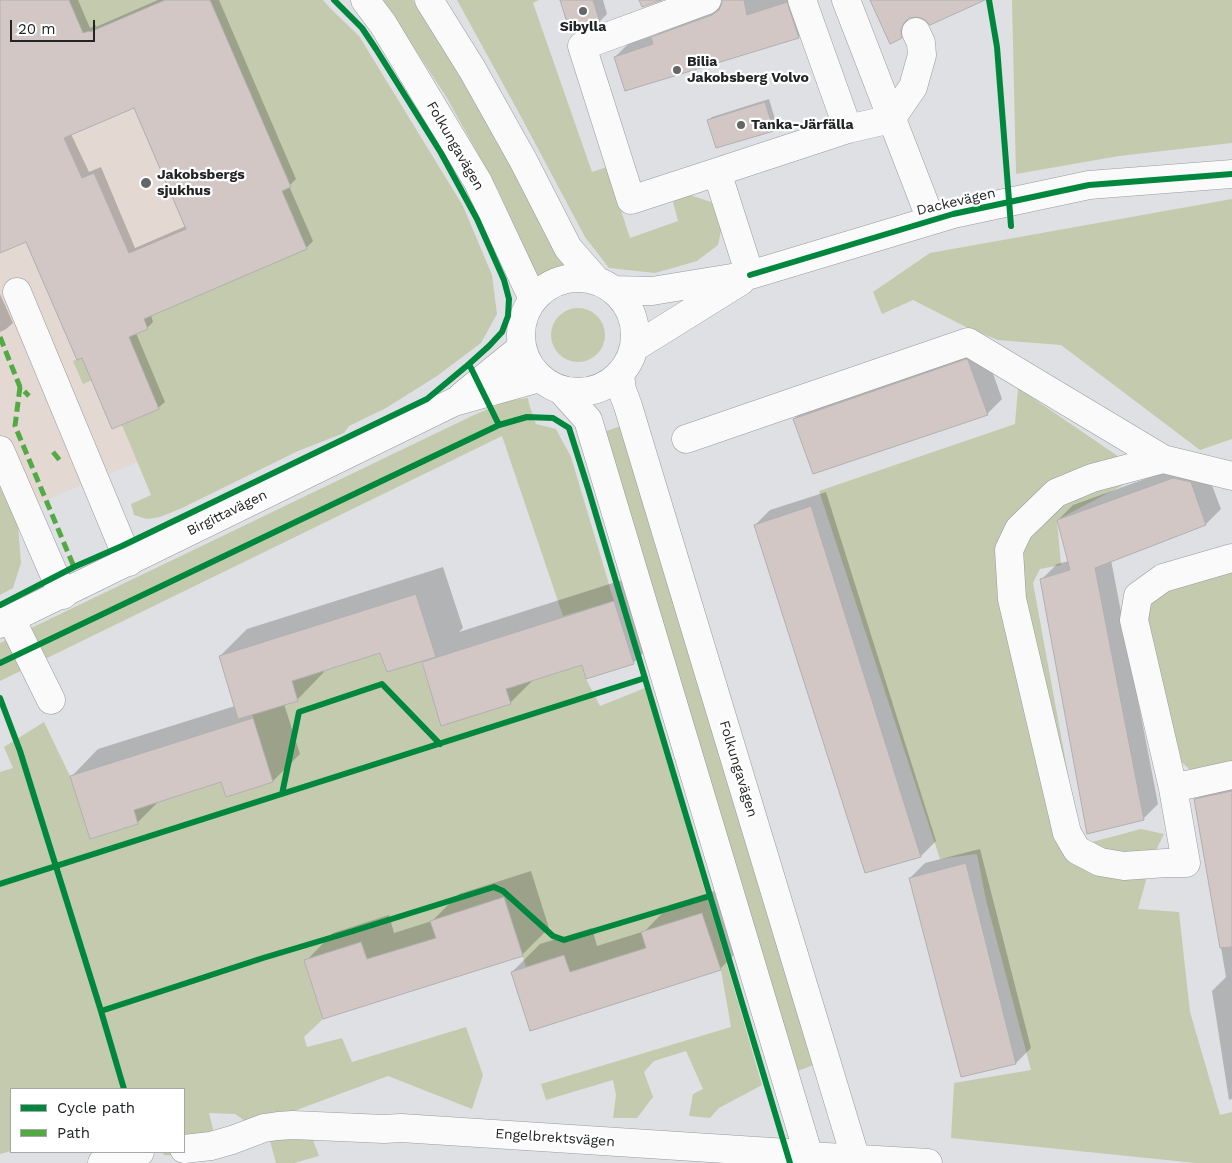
<!DOCTYPE html>
<html>
<head>
<meta charset="utf-8">
<style>
	body { margin:0 }
	#map { position:relative; width:1232px; height:1163px; overflow:hidden; background:#dee0e3; font-family:"Work Sans",sans-serif }
	canvas { display:block }
	.legend { position:absolute; left:10px; top:1088px; width:175px; height:65px; box-sizing:border-box; background:#fff; border:1px solid #a7a7a8; margin:0; padding:6px 9px; list-style:none; font-size:15px; color:#222426 }
	.legend li { display:flex; align-items:center; gap:10px; height:25px }
	.legend b { width:25px; border:1px solid #a7a7a8 }
	.scale { position:absolute; left:10px; top:20px; width:85px; height:22px; box-sizing:border-box; border:2px solid #222426; border-top:0; padding-left:6px; font-size:15px; line-height:18px; white-space:nowrap; color:#222426; -webkit-text-stroke:4px #fff; paint-order:stroke }
</style>
</head>
<body>
<div id="map">
<canvas width="1232" height="1163"></canvas>
<ul class="legend">
<li><b style="height:6px;background:#00873e"></b>Cycle path</li>
<li><b style="height:6px;background:#53aa44"></b>Path</li>
</ul>
<div class="scale">20 m</div>
</div>
<script>
const c = document.querySelector('canvas').getContext('2d');
c.lineJoin = 'round';
function fill(path, color) {
  c.fillStyle = color;
  c.fill(path, 'evenodd');
}
function toPath(rows) {
  const path = new Path2D();
  for (const r of rows) {
    if (r.length === 3) {
      path.moveTo(r[0] + r[2], r[1]);
      path.arc(r[0], r[1], r[2], 0, 2 * Math.PI);
      continue;
    }
    path.moveTo(r[0], r[1]);
    for (let i = 2; i < r.length; i += 2) path.lineTo(r[i], r[i + 1]);
  }
  return path;
}
function stroke(path, color, width, dash) {
  c.strokeStyle = color;
  c.lineWidth = width;
  c.lineCap = dash ? 'butt' : 'round';
  c.setLineDash(dash || []);
  c.stroke(path);
}
function label(font, color, halo, rows, align = 'center') {
  c.font = font + ' "Work Sans",sans-serif';
  c.lineWidth = 4.5;
  c.setLineDash([]);
  c.textBaseline = 'middle';
  c.strokeStyle = halo;
  c.fillStyle = color;
  for (const [text, x, y, turn = 0] of rows) {
    c.save();
    c.translate(x, y);
    c.rotate((+turn || 0) * Math.PI / 180);
    c.textAlign = isNaN(turn) ? turn : align;
    if (halo) c.strokeText(text, 0, 0);
    c.fillText(text, 0, 0);
    c.restore();
  }
}
fill(toPath([
	[0,0,211,0,371,365,34,505,0,489]
]), '#e3d8d2');
fill(toPath([
	[69,0,165,0,100,28,96,46,89,31,83,33],
	[210,0,323,0,330,8,359,36,463,206,492,275,497,314,481,343,437,376,386,408,349,426,344,433,298,451,182,508,160,517,147,519,134,515,131,504,151,495,122,425,141,417,138,406,138,361,83,384,73,361,147,329,144,319,307,249,287,201,283,202,279,192,291,187],
	[381,0,413,0,456,63,569,268,539,280,498,190,447,98,391,13],
	[457,0,539,0,533,3,592,172,607,167,630,238,678,221,673,202,687,194,711,202,723,221,718,245,697,261,655,273,609,268,585,237,519,113],
	[1012,0,1232,0,1232,143,1119,156,1016,174],
	[1232,199,1232,439,1200,450,1061,345,998,340,966,327,913,300,882,314,873,292,930,253],
	[578,335,27],
	[1018,388,1144,474,1057,520,1061,565,1040,569,1033,583,1081,845,1141,829,1164,834,1158,846,1147,877,1138,909,1179,912,1190,1012,1220,1115,1232,1112,1232,1163,1196,1163,951,1138,954,1083,1031,1070,986,900,977,854,940,859,819,491,1015,424],
	[528,398,529,404,536,424,556,429,571,457,614,601,563,616,502,436,0,681,0,643,474,415,507,401],
	[621,426,816,1064,795,1072,603,432],
	[0,487,18,525,21,563,13,588,0,595],
	[1232,563,1232,765,1191,771,1163,744,1138,596],
	[380,653,387,672,421,661,442,726,506,689,582,665,586,679,600,706,645,688,743,1019,762,1085,719,1108,710,1118,689,1116,693,1094,703,1089,686,1051,654,1061,644,1072,653,1097,637,1118,613,1118,616,1095,613,1080,546,1100,541,1084,731,1027,721,970,702,913,642,932,646,948,570,972,564,955,526,967,504,897,431,921,436,938,367,959,361,942,304,960,323,1019,304,1037,307,1047,342,1038,352,1062,466,1027,483,1075,472,1109,388,1076,294,1111,311,1135,319,1156,294,1163,276,1163,270,1141,266,1136,235,1114,209,1113,213,1129,203,1158,164,1155,162,1152,184,1152,184,1089,11,1089,11,1151,0,1154,0,772,13,768,4,747,44,722,70,776,90,839,138,824,134,810,221,782,226,797,273,782,252,715,297,701,292,681]
]), '#c4caad');
fill(toPath([
	[0,0,78,0,90,28,96,25,96,27,158,0,219,0,296,179,289,186,313,241,306,248,151,315,153,322,147,328,136,333,165,402,158,408,82,356,27,240,0,252],
	[135,106,186,226,135,248,101,167,89,172,71,134],
	[561,0,603,0,607,14,600,21],
	[723,0,804,0,812,23,798,37,615,57,629,43,655,35,666,24,723,3],
	[872,0,951,0,926,19,918,15,906,19,903,26,905,34,901,37],
	[769,99,777,126,773,130,708,120,712,117],
	[0,294,13,323,6,329,0,332],
	[983,345,1002,399,987,414,794,419,809,404],
	[1189,463,1205,467,1221,509,1206,524,1111,560,1158,804,1143,819,1042,579,1057,564,1069,561,1058,520,1073,505],
	[826,492,936,841,921,856,755,525,770,510],
	[443,567,463,628,459,632,641,574,661,636,633,663,582,663,534,679,510,703,423,662,427,658,381,651,324,670,324,672,297,700,284,704,300,754,273,781,222,781,160,800,137,823,71,777,98,749,235,706,220,656,247,629],
	[1232,780,1232,1099,1229,1100,1212,991,1226,977,1196,800,1211,785],
	[980,849,1031,1048,1016,1063,910,878,925,863],
	[531,871,549,928,522,955,306,961,333,933,389,915,394,933,432,921,459,894],
	[730,886,747,942,720,969,530,1029,512,972,540,944,592,928,597,946,645,931,670,905]
]), '#0003');
const building = toPath([
	[0,0,69,0,83,33,89,31,90,32,165,0,210,0,291,187,282,191,307,249,144,319,148,329,129,337,159,409,112,429,82,358,77,360,26,242,0,253,0,0],
	[134,108,186,229,129,253,94,173,82,178,64,138,134,108],
	[560,0,593,0,600,22,570,32,560,0],
	[639,0,662,0,642,7,639,0],
	[722,0,744,0,747,15,787,2,799,38,625,91,614,57,653,44,651,37,712,15,719,10,722,3,722,0],
	[870,0,985,0,930,25,925,20,918,17,909,18,904,23,901,30,902,38,890,44,870,0],
	[765,102,774,131,716,148,707,120,765,102],
	[966,359,968,360,988,415,813,474,793,419,966,359],
	[1173,478,1191,482,1206,525,1095,568,1144,820,1087,834,1040,579,1070,570,1057,520,1173,478],
	[811,506,921,857,865,873,754,525,811,506],
	[416,594,436,657,387,672,380,653,292,681,298,701,238,719,219,656,416,594],
	[614,601,634,664,586,679,582,665,506,689,511,704,441,726,422,662,614,601],
	[253,718,273,782,226,797,221,782,134,810,138,824,90,839,70,776,253,718],
	[1232,791,1232,947,1220,948,1194,799,1232,791],
	[966,863,1016,1064,961,1077,909,878,966,863],
	[504,897,523,956,323,1019,304,960,361,942,367,959,436,938,430,921,504,897],
	[702,913,721,970,530,1031,511,972,564,955,570,972,646,948,641,932,702,913]
]);
fill(building, '#d3c7c6');
stroke(building, '#b0afb0', 1);
const minor = toPath([
	[365,0,383,24,478,182,533,299],
	[429,0,472,69,523,160,568,248,596,280],
	[707,0,582,46,631,200,717,172],
	[802,0,848,129],
	[846,0,931,220],
	[750,275,717,172,848,129,891,119,913,87,922,55,921,43,916,32],
	[578,335,57],
	[614,290,652,291,750,275,953,214,1089,185,1232,174],
	[17,292,129,562],
	[635,347,741,281],
	[620,375,622,390,628,406,857,1163],
	[562,391,588,420,811,1163],
	[462,396,521,348],
	[686,439,968,342,1163,459,1232,476],
	[0,450,63,595],
	[1163,459,1092,478,1056,493,1019,529,1009,550,1012,599,1067,833,1077,850,1100,862,1124,866,1166,863,1186,863,1173,788,1134,620,1138,596,1163,578,1232,558],
	[11,619,51,700],
	[0,624,454,402,539,378],
	[1173,788,1232,775],
	[184,1149,211,1146,232,1140,264,1128,278,1126,293,1125,384,1129,401,1128,787,1153,809,1156,928,1163],
	[102,1163,140,1152]
]);
stroke(minor, '#989a9c', 29);
stroke(minor, '#fafafb', 28);
stroke(toPath([
	[0,337,20,387,29,396],
	[20,387,15,426,74,567],
	[53,452,62,463]
]), '#53aa44', 5, [10, 5]);
stroke(toPath([
	[334,0,362,28,376,49,441,153,477,219,504,280,509,299,508,316,502,332,489,346,469,364,499,425,527,417,553,418,569,428,588,488,790,1163],
	[989,0,997,47,1011,226],
	[750,275,953,214,1089,185,1232,174],
	[0,605,74,567,122,546,427,399,469,364],
	[0,663,499,425],
	[0,698,20,751,101,1011,124,1089],
	[282,794,299,712,382,684,440,744],
	[0,884,645,678],
	[101,1011,263,958,350,932,494,887,503,891,553,936,564,940,710,896]
]), '#00873e', 6);
for (const [x, y, r, color] of [
	[583,11,5,"#646668"],
	[677,70,5,"#646668"],
	[741,125,5,"#646668"],
	[146,183,6,"#646668"]
]) {
  const dot = new Path2D();
  dot.arc(x, y, r, 0, 2 * Math.PI);
  c.fillStyle = color;
  c.fill(dot);
  stroke(dot, '#fff', 2);
}
label('bold 14px', '#222426', '#fff', [
	["Sibylla",583,27,"center"],
	["Bilia",687,62],
	["Jakobsberg Volvo",687,78],
	["Tanka-Järfälla",751,125],
	["Jakobsbergs",157,175],
	["sjukhus",157,191]
], 'left');
label('14px', '#222426', '#fff', [
	["Folkungavägen",455,146,60],
	["Dackevägen",956,202,-13],
	["Birgittavägen",227,513,-26],
	["Folkungavägen",738,769,73],
	["Engelbrektsvägen",555,1138,4]
]);
</script>
</body>
</html>
